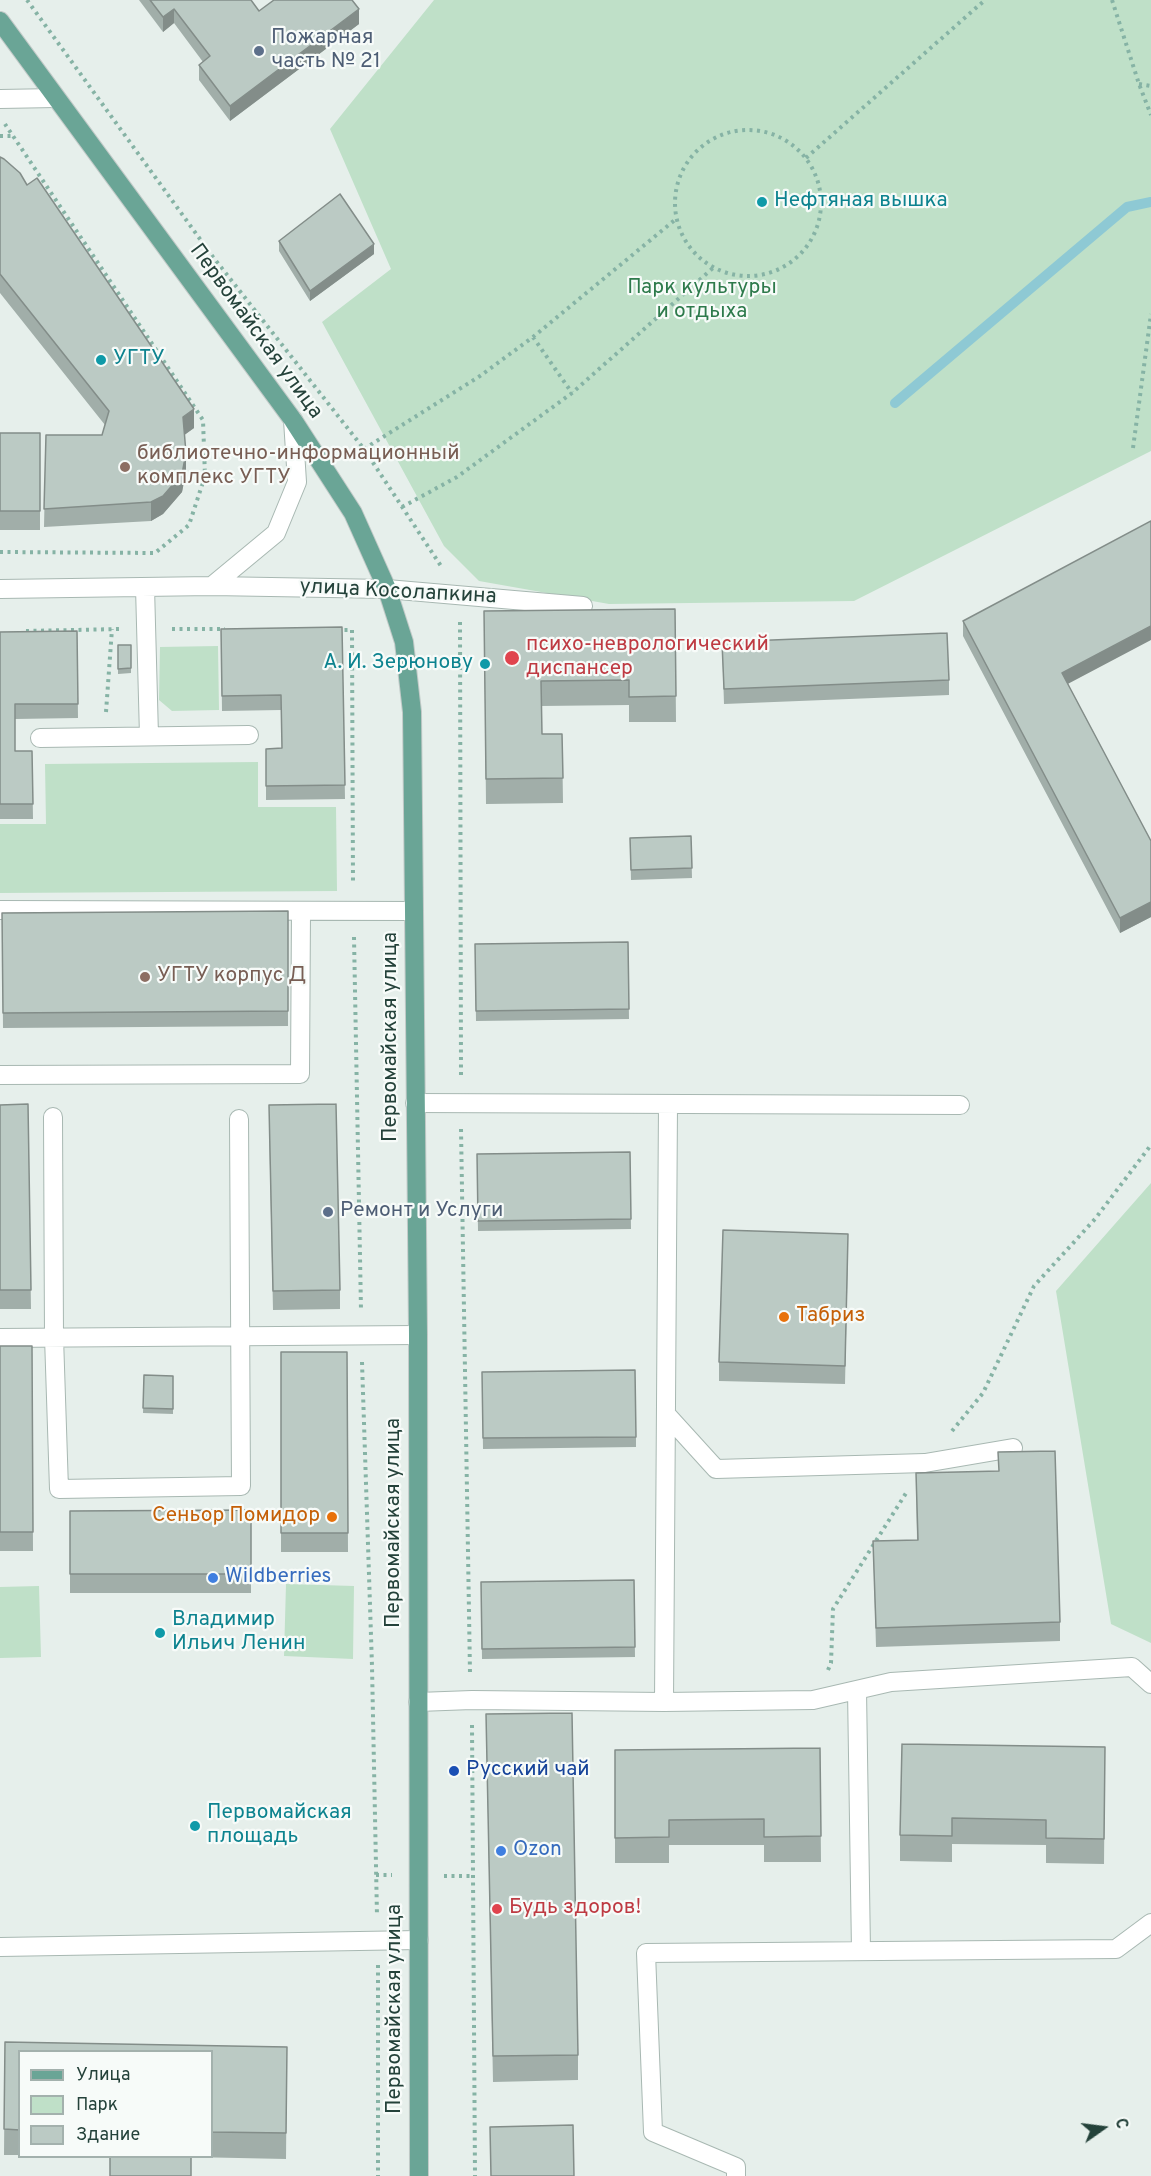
<!DOCTYPE html>
<html>
<head>
<meta charset="utf-8">
<style>
	body { margin:0 }
	#map { position:relative; width:1151px; height:2176px; overflow:hidden; background:#e6efeb; font-family:Overpass,sans-serif }
	canvas { display:block }
	.legend { position:absolute; left:18px; top:2050px; width:195px; height:108px; box-sizing:border-box; background:#f7fbf9; border:2px solid #a3b1ad; margin:0; padding:8px 10px; list-style:none; font-size:18px; color:#24423a }
	.legend li { display:flex; align-items:center; gap:12px; height:30px }
	.legend b { width:30px; border:2px solid #a3b1ad }
	.north { position:absolute; left:1073px; top:2098px; width:60px; height:60px; -webkit-text-stroke:4px #f7fbf9; paint-order:stroke; rotate:76deg; font-size:16px; font-weight:700; line-height:24px; text-align:center; color:#24423a }
	.north::after { content:''; display:block; margin:auto; width:21px; height:27px; background:#24423a; clip-path:polygon(50% 0,100% 100%,50% 72%,0 100%) }
</style>
</head>
<body>
<div id="map">
<canvas width="1151" height="2176"></canvas>
<ul class="legend">
<li><b style="height:8px;background:#6aa596"></b>Улица</li>
<li><b style="height:16px;background:#bfe0c8"></b>Парк</li>
<li><b style="height:16px;background:#bbcac4"></b>Здание</li>
</ul>
<div class="north">С</div>
</div>
<script>
const c = document.querySelector('canvas').getContext('2d');
c.lineJoin = 'round';
function fill(path, color) {
  c.fillStyle = color;
  c.fill(path, 'evenodd');
}
function toPath(rows) {
  const path = new Path2D();
  for (const r of rows) {
    if (r.length === 3) {
      path.moveTo(r[0] + r[2], r[1]);
      path.arc(r[0], r[1], r[2], 0, 2 * Math.PI);
      continue;
    }
    path.moveTo(r[0], r[1]);
    for (let i = 2; i < r.length; i += 2) path.lineTo(r[i], r[i + 1]);
  }
  return path;
}
function stroke(path, color, width, dash) {
  c.strokeStyle = color;
  c.lineWidth = width;
  c.lineCap = dash ? 'butt' : 'round';
  c.setLineDash(dash || []);
  c.stroke(path);
}
function label(font, color, halo, rows, align = 'center') {
  c.font = font + ' Overpass,sans-serif';
  c.lineWidth = 4.5;
  c.setLineDash([]);
  c.textBaseline = 'middle';
  c.strokeStyle = halo;
  c.fillStyle = color;
  for (const [text, x, y, turn = 0] of rows) {
    c.save();
    c.translate(x, y);
    c.rotate((+turn || 0) * Math.PI / 180);
    c.textAlign = isNaN(turn) ? turn : align;
    if (halo) c.strokeText(text, 0, 0);
    c.fillText(text, 0, 0);
    c.restore();
  }
}
fill(toPath([
	[434,0,1151,0,1151,451,854,601,609,604,479,581,444,546,322,322,391,269,330,129],
	[218,646,219,710,172,711,159,700,160,647],
	[258,762,258,807,336,807,337,891,0,893,0,824,46,824,45,764],
	[1151,1183,1151,1643,1111,1624,1056,1291],
	[286,1584,354,1586,353,1659,284,1656],
	[39,1586,41,1657,0,1658,0,1587]
]), '#bfe0c8');
stroke(toPath([
	[895,403,1127,207,1151,202]
]), '#8ec9d4', 10);
const minor = toPath([
	[0,99,56,98],
	[212,586,276,533,297,482,293,420],
	[145,587,149,736],
	[0,589,212,586,387,589,583,606],
	[40,738,249,735],
	[0,910,414,911],
	[0,1075,300,1074,301,911],
	[415,1103,960,1105],
	[53,1117,54,1337,59,1489,241,1486,239,1119],
	[0,1338,418,1335],
	[666,1414,716,1469,925,1463,1013,1448],
	[857,1690,861,1951],
	[418,1702,472,1700,664,1702,813,1700,891,1682,1132,1667,1151,1684],
	[664,1702,668,1105],
	[0,1947,419,1940],
	[736,2176,736,2167,653,2132,646,1953,1116,1949,1151,1923]
]);
const major = toPath([
	[0,21,293,420,353,513,387,589,404,642,412,712,414,911,418,1335,419,2176]
]);
stroke(minor, '#a8b8b2', 20);
stroke(major, '#c2cac8', 20);
stroke(toPath([
	[27,0,213,257,364,449,441,566],
	[1112,0,1139,84,1151,115],
	[1139,84,1151,86],
	[748,203,73],
	[0,136,13,136],
	[806,158,985,0],
	[533,337,572,393],
	[1133,448,1151,314],
	[364,449,480,376,533,337,676,219],
	[402,507,457,477,572,393,713,268],
	[0,552,155,553,189,525,205,476,203,420,5,124],
	[460,622,461,1076],
	[172,629,225,629],
	[337,630,352,630,353,884],
	[26,631,120,629],
	[106,712,112,629],
	[354,937,361,1310],
	[461,1129,470,1673],
	[362,1362,372,1666,377,1916],
	[952,1431,983,1393,1034,1286,1095,1219,1151,1145],
	[828,1670,831,1663,833,1609,908,1490],
	[472,1725,475,2176],
	[376,1875,392,1875],
	[444,1876,473,1876],
	[378,1965,378,2176]
]), '#86b3a5', 4, [3, 4.5]);
stroke(minor, '#fff', 18);
stroke(major, '#6aa596', 18);
fill(toPath([
	[139,0,251,0,259,11,359,24,230,121,199,80,199,65,203,62,174,23,163,32],
	[0,157,27,185,194,428,184,435,186,472,182,492,163,514,151,521,44,527,46,435,102,435,105,425,0,293],
	[279,241,374,254,310,301,279,251],
	[0,433,40,433,40,530,0,530],
	[675,609,676,722,629,722,629,705,541,706,542,734,562,734,563,803,486,804,484,611],
	[963,621,1068,684,1151,841,1151,917,1120,933,963,636],
	[342,627,345,799,266,800,266,749,282,748,281,710,222,711,221,629],
	[77,631,78,718,15,719,15,751,32,751,33,819,0,819,0,632],
	[722,642,949,680,949,695,724,704],
	[118,645,131,645,131,673,118,674],
	[691,836,692,878,631,880,630,838],
	[288,911,288,1026,3,1028,2,913],
	[628,942,629,1019,476,1021,475,944],
	[28,1104,31,1309,0,1309,0,1105],
	[269,1124,340,1290,340,1309,273,1310],
	[630,1152,631,1229,478,1231,477,1154],
	[848,1253,845,1384,719,1381,719,1362],
	[0,1346,32,1346,33,1551,0,1551],
	[281,1352,347,1352,348,1552,281,1552],
	[482,1372,636,1437,636,1447,483,1449],
	[144,1375,173,1376,173,1414,143,1413],
	[916,1473,1060,1622,1060,1641,876,1647,873,1541,917,1540],
	[251,1510,251,1593,70,1593,70,1511],
	[634,1580,635,1657,482,1659,481,1582],
	[486,1714,578,2055,578,2080,493,2082],
	[1105,1747,1104,1864,1046,1863,1046,1845,952,1844,952,1862,900,1861,900,1835],
	[820,1748,821,1862,764,1862,764,1845,669,1845,669,1863,615,1863,615,1750],
	[5,2042,287,2047,286,2159,191,2157,191,2176,110,2176,110,2157,212,2157,212,2052,20,2052,20,2155,4,2155]
]), '#a1aea9');
fill(toPath([
	[174,9,174,23,163,32,163,17],
	[359,9,359,24,230,121,230,106],
	[374,244,374,254,310,301,310,291],
	[194,409,194,428,183,436,183,417],
	[186,453,186,472,182,492,163,514,151,521,151,502],
	[1151,626,1151,640,1062,687,1062,673],
	[1151,902,1151,917,1120,933,1120,918]
]), '#838d89');
const building = toPath([
	[150,0,251,0,259,11,274,0,352,0,359,9,230,106,199,65,210,56,174,9,163,17,150,0],
	[0,157,4,159,20,173,27,185,37,178,194,409,183,417,186,453,182,474,163,496,151,502,44,509,46,435,102,435,109,411,0,274,0,157],
	[340,194,374,244,310,291,279,241,340,194],
	[0,433,40,433,40,511,0,511,0,433],
	[1151,521,1151,626,1062,673,1151,841,1151,902,1120,918,963,621,1151,521],
	[675,609,676,696,629,697,629,680,541,681,542,734,562,734,563,778,486,779,484,611,675,609],
	[342,627,345,785,266,786,266,749,282,748,281,695,222,696,221,629,342,627],
	[77,631,78,704,15,704,15,751,32,751,33,804,0,804,0,632,77,631],
	[947,633,949,680,724,689,722,642,947,633],
	[118,645,131,645,131,668,118,669,118,645],
	[691,836,692,868,631,870,630,838,691,836],
	[288,911,288,1011,3,1013,2,913,288,911],
	[628,942,629,1009,476,1011,475,944,628,942],
	[28,1104,31,1290,0,1290,0,1105,28,1104],
	[336,1104,340,1290,273,1291,269,1105,336,1104],
	[630,1152,631,1219,478,1221,477,1154,630,1152],
	[723,1230,848,1234,845,1366,719,1362,723,1230],
	[0,1346,32,1346,33,1532,0,1532,0,1346],
	[281,1352,347,1352,348,1533,281,1533,281,1352],
	[635,1370,636,1437,483,1438,482,1372,635,1370],
	[144,1375,173,1376,173,1409,143,1408,144,1375],
	[1055,1451,1060,1622,876,1628,873,1541,918,1540,916,1473,999,1471,998,1452,1055,1451],
	[251,1510,251,1574,70,1574,70,1511,251,1510],
	[634,1580,635,1647,482,1649,481,1582,634,1580],
	[572,1713,578,2055,493,2056,486,1714,572,1713],
	[902,1744,1105,1747,1104,1839,1046,1838,1046,1820,952,1818,952,1836,900,1835,902,1744],
	[820,1748,821,1836,764,1837,764,1819,669,1820,669,1837,615,1838,615,1750,820,1748],
	[5,2042,287,2047,286,2133,212,2132,212,2052,20,2052,20,2130,4,2129,5,2042],
	[573,2125,574,2176,491,2176,490,2127,573,2125],
	[110,2157,191,2157,191,2176,110,2176,110,2157]
]);
fill(building, '#bbcac4');
stroke(building, '#838d89', 1.5);
for (const [x, y, r, color] of [
	[259,51,6,"#5c6f8a"],
	[762,202,6,"#0f9aa8"],
	[101,360,6,"#0f9aa8"],
	[125,467,6,"#8d6e63"],
	[512,658,8,"#e0444e"],
	[485,664,6,"#0f9aa8"],
	[145,977,6,"#8d6e63"],
	[328,1212,6,"#5c6f8a"],
	[784,1317,6,"#e8710a"],
	[332,1517,6,"#e8710a"],
	[213,1578,6,"#3f7fe0"],
	[160,1633,6,"#0f9aa8"],
	[454,1771,6,"#1a4fb4"],
	[195,1826,6,"#0f9aa8"],
	[501,1851,6,"#3f7fe0"],
	[497,1909,6,"#e0444e"]
]) {
  const dot = new Path2D();
  dot.arc(x, y, r, 0, 2 * Math.PI);
  c.fillStyle = color;
  c.fill(dot);
  stroke(dot, '#f7fbf9', 2);
}
label('21px', '#4e5e75', '#f7fbf9', [
	["Пожарная",271,39],
	["часть № 21",271,63],
	["Ремонт и Услуги",340,1212]
], 'left');
label('21px', '#0d838f', '#f7fbf9', [
	["Нефтяная вышка",774,202],
	["УГТУ",113,360],
	["А. И. Зерюнову",473,664,"right"],
	["Владимир",172,1621],
	["Ильич Ленин",172,1645],
	["Первомайская",207,1814],
	["площадь",207,1838]
], 'left');
label('21px', '#2d7a4b', '#f7fbf9', [
	["Парк культуры",702,289],
	["и отдыха",702,313]
]);
label('21px', '#24423a', '#f7fbf9', [
	["Первомайская улица",255,332,54],
	["улица Косолапкина",398,593,3],
	["Первомайская улица",392,1037,-90],
	["Первомайская улица",395,1523,-90],
	["Первомайская улица",396,2009,-90]
]);
label('21px', '#785e54', '#f7fbf9', [
	["библиотечно-информационный",137,455],
	["комплекс УГТУ",137,479],
	["УГТУ корпус Д",157,977]
], 'left');
label('21px', '#be3a42', '#f7fbf9', [
	["психо-неврологический",526,646],
	["диспансер",526,670],
	["Будь здоров!",509,1909]
], 'left');
label('21px', '#c56008', '#f7fbf9', [
	["Табриз",796,1317],
	["Сеньор Помидор",320,1517,"right"]
], 'left');
label('21px', '#366cbe', '#f7fbf9', [
	["Wildberries",225,1578],
	["Ozon",513,1851]
], 'left');
label('21px', '#164399', '#f7fbf9', [
	["Русский чай",466,1771]
], 'left');
</script>
</body>
</html>
